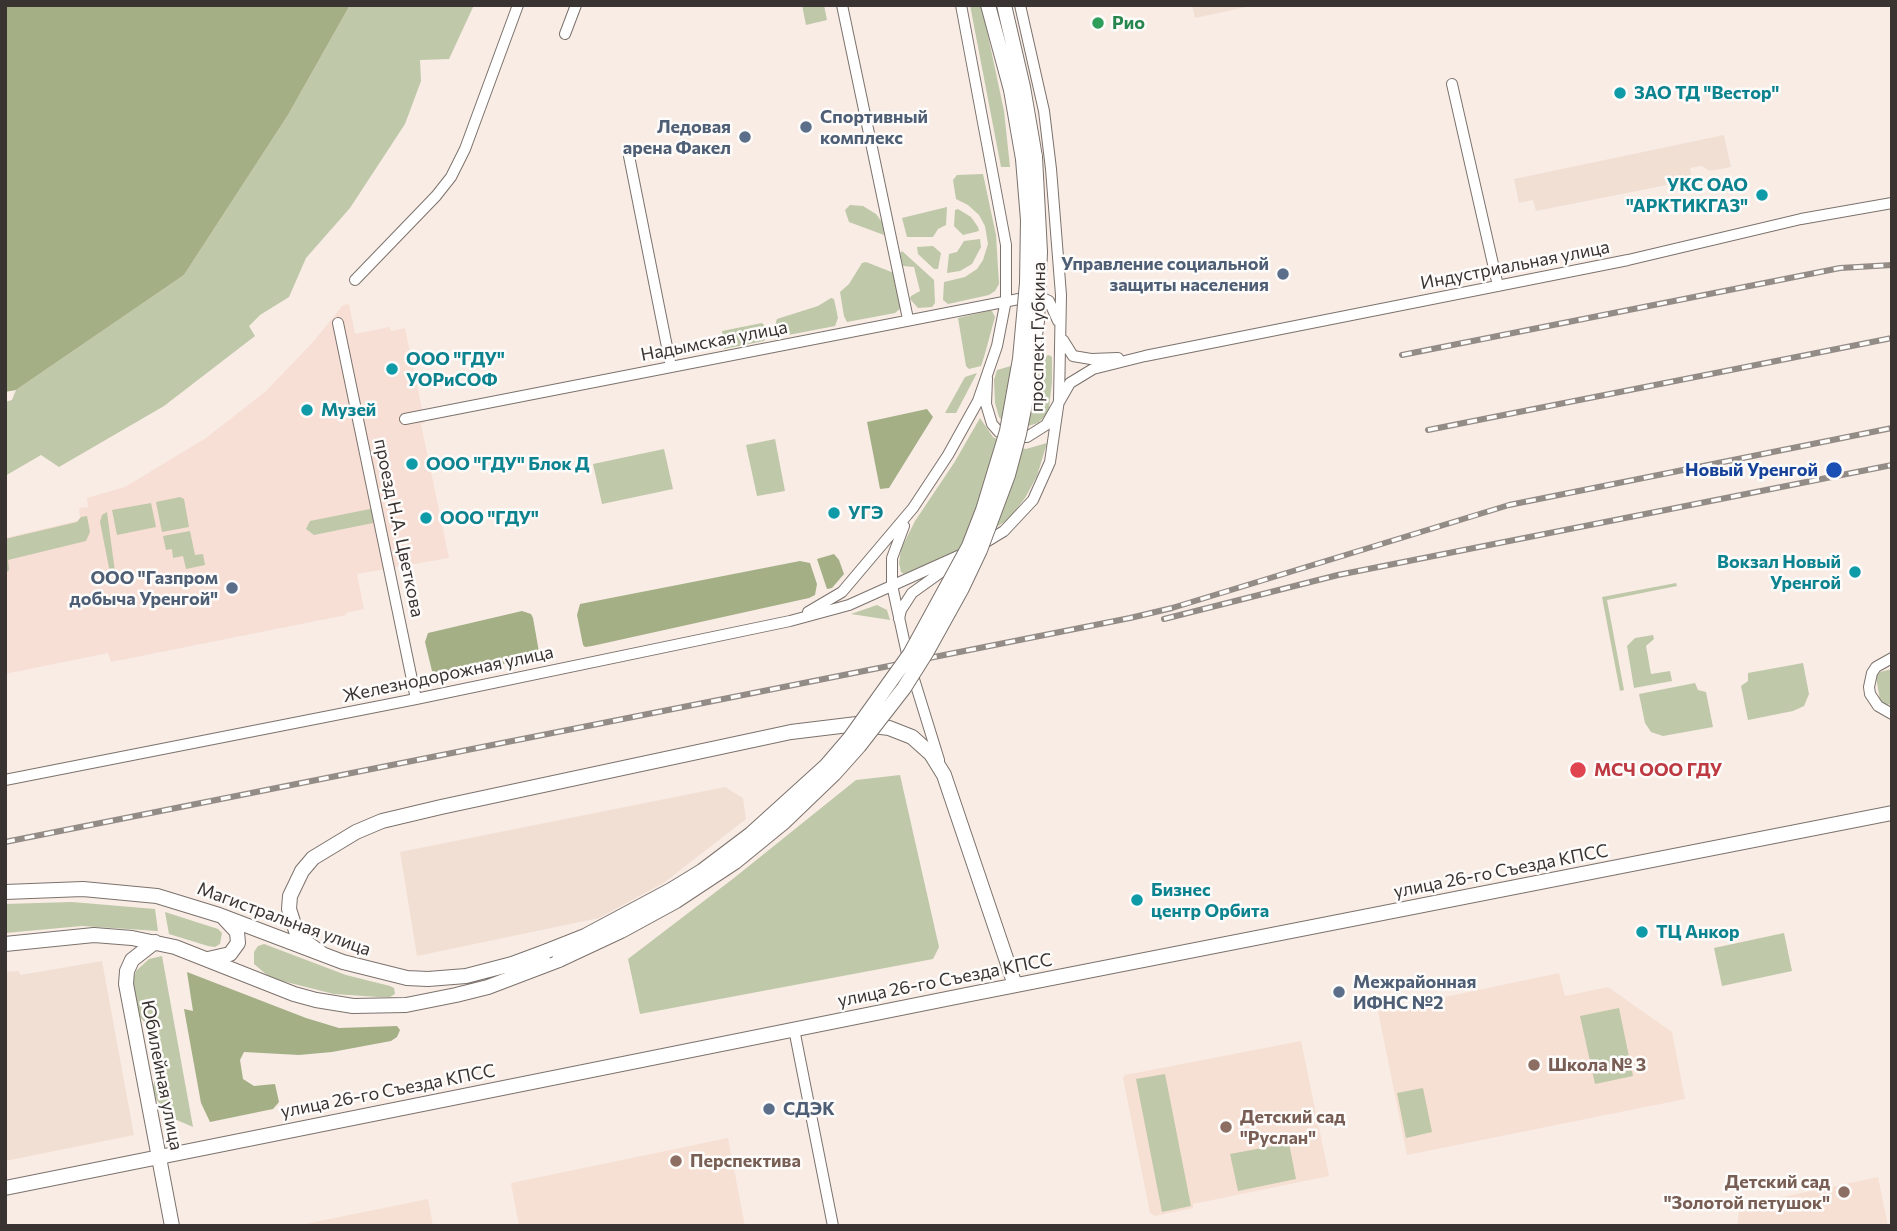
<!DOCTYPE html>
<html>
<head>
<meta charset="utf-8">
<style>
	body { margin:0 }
	#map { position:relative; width:1897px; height:1231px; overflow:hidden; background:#f8ece5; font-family:Commissioner,sans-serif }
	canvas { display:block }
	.frame { position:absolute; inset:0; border:7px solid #393432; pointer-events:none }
</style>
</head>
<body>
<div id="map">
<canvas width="1897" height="1231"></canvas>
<div class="frame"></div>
</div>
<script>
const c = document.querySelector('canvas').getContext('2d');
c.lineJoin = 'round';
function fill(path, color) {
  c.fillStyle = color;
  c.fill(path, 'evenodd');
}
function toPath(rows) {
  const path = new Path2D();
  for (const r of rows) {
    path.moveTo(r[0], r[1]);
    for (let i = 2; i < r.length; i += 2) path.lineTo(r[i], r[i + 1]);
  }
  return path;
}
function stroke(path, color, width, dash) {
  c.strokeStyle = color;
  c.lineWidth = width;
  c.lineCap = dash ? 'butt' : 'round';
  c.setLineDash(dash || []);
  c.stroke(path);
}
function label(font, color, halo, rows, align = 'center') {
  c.font = font + ' Commissioner,sans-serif';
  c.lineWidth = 5;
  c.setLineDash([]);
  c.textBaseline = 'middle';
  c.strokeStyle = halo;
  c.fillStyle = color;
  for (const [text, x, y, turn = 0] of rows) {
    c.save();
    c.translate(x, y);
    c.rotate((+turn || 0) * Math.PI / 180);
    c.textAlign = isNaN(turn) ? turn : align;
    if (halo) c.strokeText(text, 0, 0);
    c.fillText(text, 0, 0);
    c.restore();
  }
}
fill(toPath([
	[349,304,355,334,390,327,391,331,405,328,425,423,421,424,449,558,357,574,364,609,346,613,346,615,111,662,108,653,5,674,5,538,77,521,80,518,79,508,88,507,87,498,125,487,206,438,266,391,313,342,343,305]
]), '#f7dfd5');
fill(toPath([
	[1192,5,1255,5,1195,18],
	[1724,135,1731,167,1710,171,1701,166,1690,168,1692,180,1536,211,1533,200,1519,203,1514,179],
	[725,787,743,798,746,819,665,882,599,918,417,956,400,852],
	[102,961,134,1135,5,1161,5,972,19,971,20,975]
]), '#f1dfd3');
fill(toPath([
	[1559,973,1565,996,1608,987,1672,1032,1685,1099,1407,1155,1378,1011],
	[1301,1041,1329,1176,1193,1204,1193,1208,1155,1216,1150,1213,1123,1078,1125,1075],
	[728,1138,745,1226,519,1226,511,1183],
	[1878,1177,1888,1226,1737,1226,1739,1211,1754,1203],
	[428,1199,433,1226,295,1226]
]), '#f6e0d3');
fill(toPath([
	[350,5,474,5,449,59,420,60,421,81,405,124,350,208,306,258,289,297,260,315,249,326,255,336,164,406,59,467,41,455,5,476,5,402,12,400,16,390,184,275,288,115],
	[802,5,824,5,827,20,806,25],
	[970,5,981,5,982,7,1004,111,1010,167,1001,167],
	[983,174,996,235,999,284,995,291,989,295,948,304,943,300,944,282,965,277,977,269,983,260,988,244,985,226,979,215,968,205,956,199,953,180,957,175],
	[850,205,863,206,876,214,882,222,884,235,849,222,845,210],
	[947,207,946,225,938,229,933,237,907,237,902,218],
	[958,209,971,217,978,227,979,231,963,235,954,226,955,210],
	[980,239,981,247,972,264,960,271,947,273,949,254,957,252,964,241],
	[917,247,933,246,941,253,938,269,934,269,918,254],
	[902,251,934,280,935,303,932,307,918,308,910,299,911,296,920,291,914,267,903,266,900,253],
	[866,262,894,273,901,308,895,313,847,322,844,316,840,292,849,284,862,263],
	[831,298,834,299,838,318,835,326,778,337,775,325,777,319,818,306],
	[988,311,992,311,995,317,984,357,981,366,969,369,966,366,958,318],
	[762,323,764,325,766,336,764,341,724,349,722,331],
	[1049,355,1052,357,1052,382,1049,408,1044,417,1038,423,1028,426,1017,427,1006,424,999,417,995,403,994,380,997,370],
	[977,373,956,413,945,413,965,377],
	[980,418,993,437,1008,445,1026,449,1047,443,1037,476,1025,498,1009,519,964,548,904,574,901,572,899,563,901,549,915,521,954,463],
	[775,439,785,491,757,496,746,445],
	[664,449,673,489,602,504,593,464],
	[180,497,184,499,189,527,162,532,156,502],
	[151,503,156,527,117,535,112,510],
	[370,509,372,509,373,523,314,535,306,529,310,521],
	[107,512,115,572,110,573,100,522,102,515],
	[87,516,90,532,86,541,8,560,9,570,5,574,5,539,77,522,81,517],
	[190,531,195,555,203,554,205,565,186,569,183,556,173,558,172,549,166,550,163,536],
	[1676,583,1677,586,1607,600,1624,690,1620,691,1602,597],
	[877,605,887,610,890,620,851,614],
	[1653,635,1654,639,1646,646,1651,674,1670,671,1672,681,1634,688,1627,646,1635,638],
	[1803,663,1809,694,1804,706,1793,711,1748,720,1741,686,1748,681,1748,673],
	[1892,669,1892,704,1886,705,1880,700,1876,677,1880,672],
	[1695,683,1698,690,1706,692,1713,727,1663,736,1651,732,1645,723,1639,694],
	[900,775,939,947,933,959,640,1014,628,959,734,878,856,780],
	[72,902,155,909,158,931,82,926,5,933,5,904],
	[165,912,218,929,222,933,220,944,215,947,208,946,169,934],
	[1784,933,1792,971,1722,986,1714,948],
	[264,944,346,975,390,986,394,988,395,994,390,997,378,997,334,994,282,981,267,975,254,964,254,952,258,946],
	[162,956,193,1127,170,1117,156,1099,153,1086,160,1069,155,1042,152,1030,138,1015,132,985,136,971,149,959],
	[1619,1008,1633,1076,1595,1084,1580,1016],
	[1165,1074,1191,1206,1162,1212,1136,1079],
	[1423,1088,1432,1132,1406,1138,1397,1093],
	[1289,1143,1296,1179,1238,1191,1230,1154]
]), '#bfc8a8');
fill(toPath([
	[5,5,350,5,288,115,184,275,16,390,5,392],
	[927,409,933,417,889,488,880,489,867,422],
	[834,554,839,560,844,574,832,588,827,589,817,559],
	[800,561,810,563,817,584,815,595,809,598,592,646,585,647,583,645,577,615,580,604],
	[522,611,531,614,533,618,539,652,537,657,450,675,438,675,432,671,425,642,428,633],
	[187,972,306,1018,339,1028,397,1026,400,1030,397,1037,391,1041,332,1052,299,1055,244,1052,240,1060,243,1079,254,1086,275,1084,279,1102,273,1109,210,1122,201,1103,184,1009,193,1011]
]), '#a4af86');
const minor = toPath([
	[842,5,908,319],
	[565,34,576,5],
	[1452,84,1498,286],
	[629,156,671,367],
	[355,280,436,196,451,177,465,149,518,5],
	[338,323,416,699],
	[1063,340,1073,356,1091,359,1118,358],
	[987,378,986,404,992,424,999,432,1009,437,1027,437,1046,425,1070,383,1093,369,1145,356,1628,260,1801,219,1892,203],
	[405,419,1029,297,1041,297,1049,301,1058,321],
	[904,526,892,558,892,585,909,663,939,760],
	[981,545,1004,531,1033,500,1050,462,1059,400,1061,295,1051,169,1044,111,1020,5],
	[808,612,842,592,913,508,948,455,978,401,997,346,1006,300,1006,245,961,5],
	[899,619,901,610,912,593,951,565],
	[1892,658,1876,667,1872,673,1869,687,1870,694,1878,706,1892,714],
	[5,780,416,699,790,621,849,605,967,552],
	[794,1029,833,1226]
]);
const major = toPath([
	[988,5,1011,90,1023,159],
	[1004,5,1023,87,1035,157],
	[5,892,83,889,157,896,219,915,343,962,407,978,428,979,466,976,512,964,547,951],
	[155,942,132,960,127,971,126,984,172,1226],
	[5,944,94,935,132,938,175,947,294,994,316,1000,353,1006,406,1005,456,995,488,987,559,960],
	[321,953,303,940,296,931,289,909,290,896,302,871,313,858,356,832,382,821,441,807,791,732,857,724,889,728,912,737,931,754,944,775,1015,985],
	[208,959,230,954,238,943,237,932,224,918],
	[5,1188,971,994,1892,813]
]);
stroke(minor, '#7c726c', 12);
stroke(major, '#7c726c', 16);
stroke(minor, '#fff', 10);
stroke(major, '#fff', 14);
const rail = toPath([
	[1402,355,1840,268,1892,265],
	[1428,430,1892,338],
	[1164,619,1338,575,1892,465],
	[5,842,1130,618,1172,608,1509,505,1892,428]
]);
stroke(rail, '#938b86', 6);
stroke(rail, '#fefcfa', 3.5, [10]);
const majorBridge = toPath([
	[547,951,585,936,671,890,702,871,751,834,826,766,850,738,910,654,969,546,983,510,1007,431,1020,359,1027,283,1028,220,1023,159],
	[559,960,621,931,676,901,735,862,784,822,834,774,859,746,904,688,926,653,962,588,980,550,1008,475,1019,434,1026,399,1037,321,1040,252,1035,157]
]);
stroke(majorBridge, '#7c726c', 16, []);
stroke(majorBridge, '#fff', 14);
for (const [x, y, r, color] of [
	[1098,23,7,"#2e9e5b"],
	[1620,93,7,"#0f9aa8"],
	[806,127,7,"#5c6f8a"],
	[745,137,7,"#5c6f8a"],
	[1762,195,7,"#0f9aa8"],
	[1283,274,7,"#5c6f8a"],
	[392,369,7,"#0f9aa8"],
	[307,410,7,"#0f9aa8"],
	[412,464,7,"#0f9aa8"],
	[1834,470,9,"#1a4fb4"],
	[834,513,7,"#0f9aa8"],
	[426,518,7,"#0f9aa8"],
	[1855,572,7,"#0f9aa8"],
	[232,588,7,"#5c6f8a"],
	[1578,770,9,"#e0444e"],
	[1137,900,7,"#0f9aa8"],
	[1642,932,7,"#0f9aa8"],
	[1339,992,7,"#5c6f8a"],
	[1534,1065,7,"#8d6e63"],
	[769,1109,7,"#5c6f8a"],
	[1226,1127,7,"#8d6e63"],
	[676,1161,7,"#8d6e63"],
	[1844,1192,7,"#8d6e63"]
]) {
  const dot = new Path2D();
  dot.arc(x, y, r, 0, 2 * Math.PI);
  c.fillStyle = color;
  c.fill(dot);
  stroke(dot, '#fefcfa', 2.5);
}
label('bold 18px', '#27864d', '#fefcfa', [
	["Рио",1112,23]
], 'left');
label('bold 18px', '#0d838f', '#fefcfa', [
	["ЗАО ТД \"Вестор\"",1634,93],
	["УКС ОАО",1748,185,"right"],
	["\"АРКТИКГАЗ\"",1748,206,"right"],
	["ООО \"ГДУ\"",406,359],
	["УОРиСОФ",406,380],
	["Музей",321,410],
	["ООО \"ГДУ\" Блок Д",426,464],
	["УГЭ",848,513],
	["ООО \"ГДУ\"",440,518],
	["Вокзал Новый",1841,562,"right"],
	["Уренгой",1841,583,"right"],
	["Бизнес",1151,890],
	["центр Орбита",1151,911],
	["ТЦ Анкор",1656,932]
], 'left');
label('bold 18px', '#4e5e75', '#fefcfa', [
	["Спортивный",820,117],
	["комплекс",820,138],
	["Ледовая",731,127,"right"],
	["арена Факел",731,148,"right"],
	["Управление социальной",1269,264,"right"],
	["защиты населения",1269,285,"right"],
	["ООО \"Газпром",218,578,"right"],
	["добыча Уренгой\"",218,599,"right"],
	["Межрайонная",1353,982],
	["ИФНС №2",1353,1003],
	["СДЭК",783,1109]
], 'left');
label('18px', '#393432', '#fefcfa', [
	["Индустриальная улица",1515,265,-11],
	["проспект Губкина",1038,337,-89],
	["Надымская улица",714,341,-11],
	["проезд Н.А. Цветкова",399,528,78],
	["Железнодорожная улица",448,674,-12],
	["улица 26-го Съезда КПСС",1501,871,-11],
	["Магистральная улица",284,919,20],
	["улица 26-го Съезда КПСС",945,980,-11],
	["Юбилейная улица",162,1075,79],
	["улица 26-го Съезда КПСС",388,1091,-11]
]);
label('bold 18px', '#164399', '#fefcfa', [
	["Новый Уренгой",1818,470]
], 'right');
label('bold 18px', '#be3a42', '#fefcfa', [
	["МСЧ ООО ГДУ",1594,770]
], 'left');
label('bold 18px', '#785e54', '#fefcfa', [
	["Школа № 3",1548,1065],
	["Детский сад",1240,1117],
	["\"Руслан\"",1240,1138],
	["Перспектива",690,1161],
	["Детский сад",1830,1182,"right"],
	["\"Золотой петушок\"",1830,1203,"right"]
], 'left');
</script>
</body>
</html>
